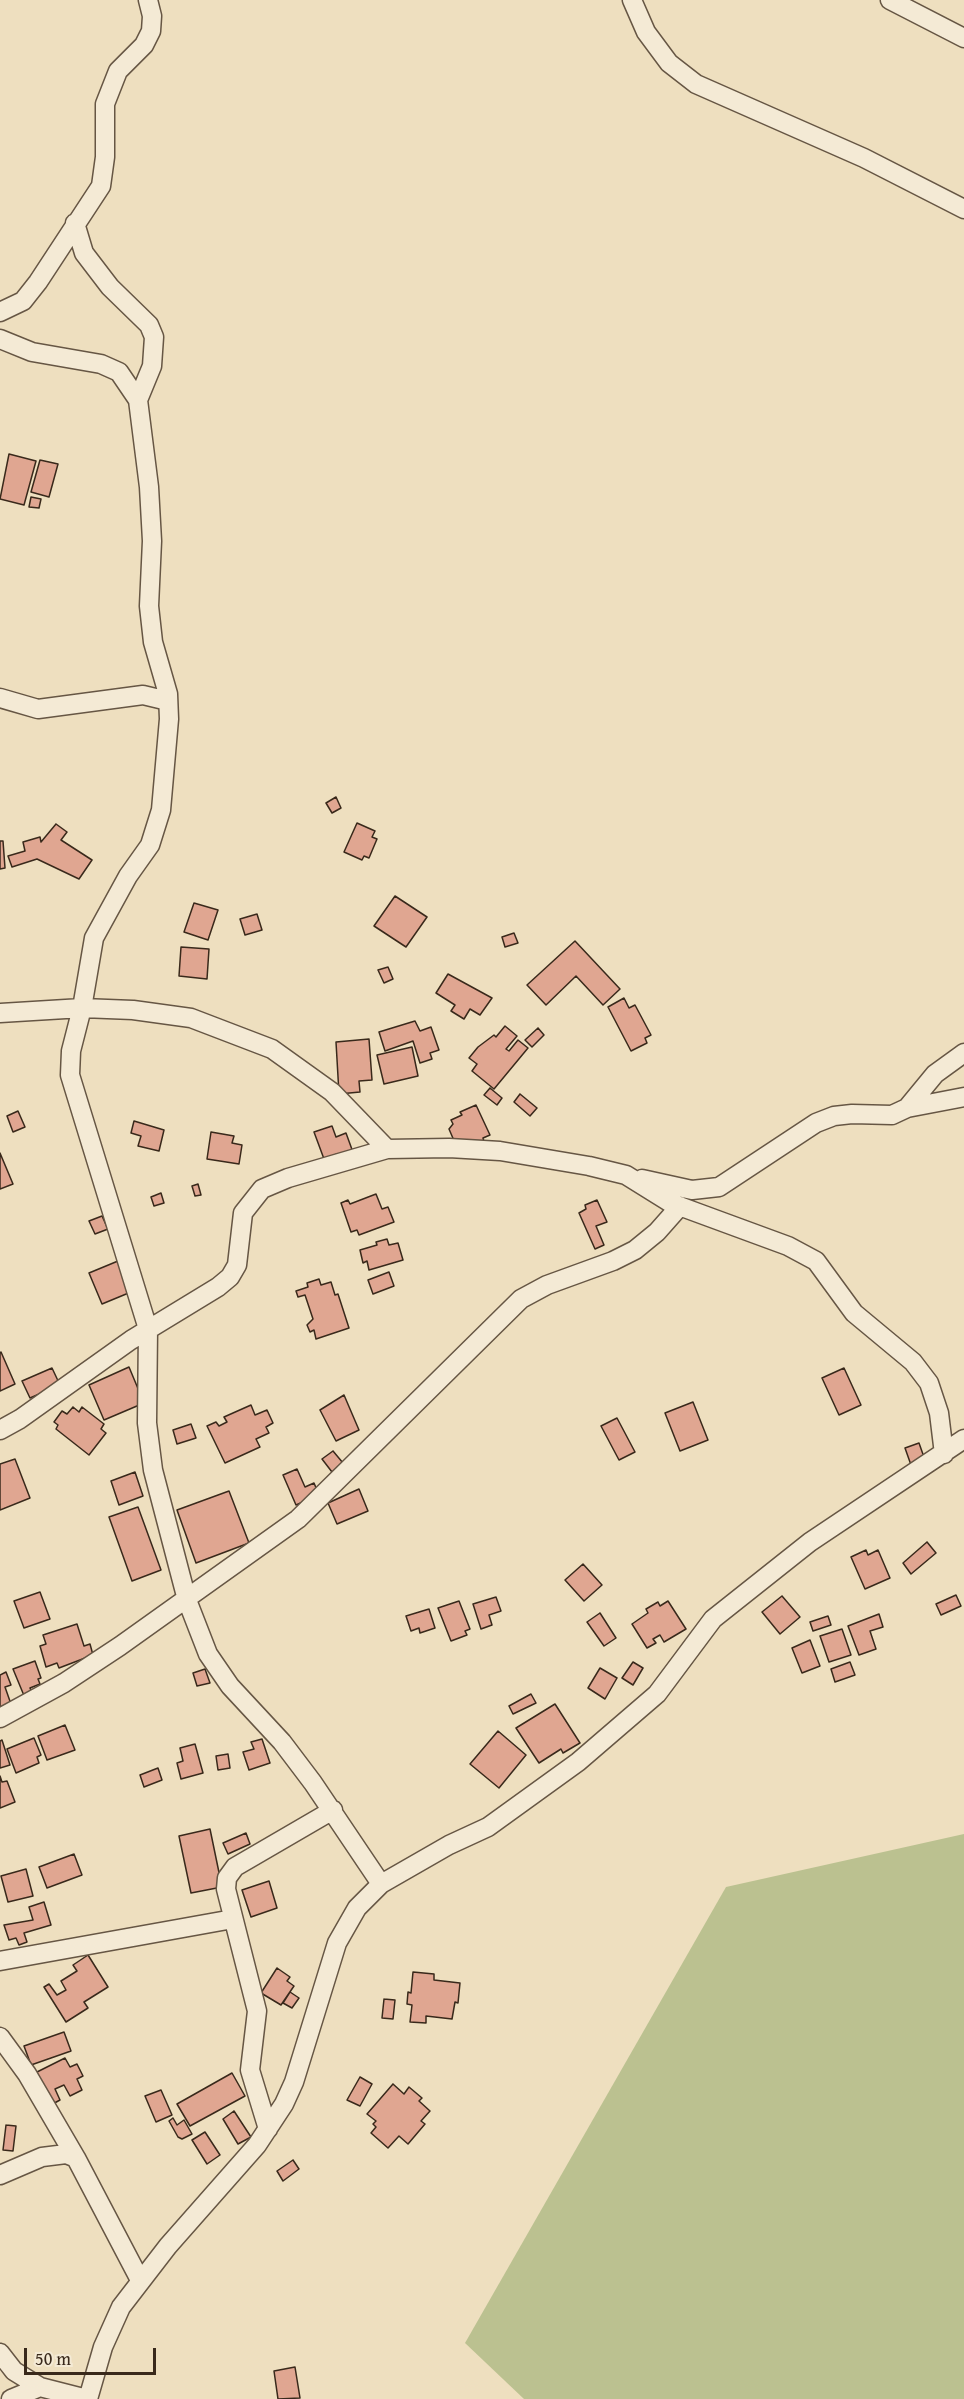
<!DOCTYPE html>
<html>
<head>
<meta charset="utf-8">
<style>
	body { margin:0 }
	#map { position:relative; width:964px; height:2399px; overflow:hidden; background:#eedfbf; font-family:"Gentium Book Plus",serif }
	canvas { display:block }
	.scale { position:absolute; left:24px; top:2348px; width:132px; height:27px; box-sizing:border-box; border:3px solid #39291b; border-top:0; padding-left:8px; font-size:18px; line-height:21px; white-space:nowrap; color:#39291b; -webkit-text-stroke:4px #f4ead5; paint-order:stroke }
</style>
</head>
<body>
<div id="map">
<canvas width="964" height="2399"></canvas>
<div class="scale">50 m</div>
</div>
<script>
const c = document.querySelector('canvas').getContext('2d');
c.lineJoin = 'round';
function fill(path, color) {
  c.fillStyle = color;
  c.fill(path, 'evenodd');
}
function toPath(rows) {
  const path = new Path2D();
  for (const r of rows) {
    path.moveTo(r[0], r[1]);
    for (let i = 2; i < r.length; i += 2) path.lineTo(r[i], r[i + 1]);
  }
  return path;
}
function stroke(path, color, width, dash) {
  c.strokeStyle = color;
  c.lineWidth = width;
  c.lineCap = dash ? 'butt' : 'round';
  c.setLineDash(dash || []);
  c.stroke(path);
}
fill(toPath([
	[964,1834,964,2399,524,2399,465,2343,726,1887]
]), '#bbc190');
const building = toPath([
	[9,454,36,461,24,505,0,499,9,454],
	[40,460,58,464,49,497,31,492,40,460],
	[31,497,41,499,39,508,29,507,31,497],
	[336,797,341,808,332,813,326,803,336,797],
	[357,823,375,831,372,837,377,839,369,858,364,856,362,860,344,852,357,823],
	[56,824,67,832,61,840,92,860,79,879,37,859,12,867,8,856,25,851,23,842,40,837,41,842,56,824],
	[0,841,3,841,5,868,0,869,0,841],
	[395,896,427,917,406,947,374,926,395,896],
	[194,903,218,910,208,940,184,932,194,903],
	[257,914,262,930,245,935,240,919,257,914],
	[514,933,518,943,505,947,502,937,514,933],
	[575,941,620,989,603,1005,576,976,546,1005,527,985,575,941],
	[181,947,209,949,207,979,179,976,181,947],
	[388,967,393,979,384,983,378,970,388,967],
	[448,974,492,998,480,1015,470,1009,464,1019,451,1011,455,1005,436,993,448,974],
	[624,998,629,1008,635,1005,651,1035,645,1038,647,1043,631,1051,608,1007,624,998],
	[415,1021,420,1031,431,1027,439,1050,430,1053,432,1059,420,1063,413,1041,385,1051,379,1032,415,1021],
	[505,1026,517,1036,506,1049,509,1051,518,1040,528,1048,494,1089,472,1071,477,1064,469,1058,478,1047,494,1035,496,1037,505,1026],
	[538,1028,544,1035,532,1047,525,1040,538,1028],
	[369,1039,372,1080,359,1081,360,1092,339,1094,336,1042,369,1039],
	[412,1047,418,1076,384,1084,377,1055,412,1047],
	[490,1088,502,1098,497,1105,484,1095,490,1088],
	[520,1094,537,1108,530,1116,514,1102,520,1094],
	[476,1105,490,1135,483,1138,484,1142,455,1143,449,1129,453,1124,451,1120,462,1115,460,1112,476,1105],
	[18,1111,25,1127,13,1132,7,1116,18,1111],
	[134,1121,164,1130,159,1151,138,1146,141,1136,131,1133,134,1121],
	[332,1126,336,1137,346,1133,354,1155,340,1161,337,1154,324,1159,314,1132,332,1126],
	[211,1132,234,1136,232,1143,242,1145,239,1164,207,1159,211,1132],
	[0,1153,13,1184,0,1189,0,1153],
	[198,1184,201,1195,195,1196,192,1186,198,1184],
	[161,1193,164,1203,154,1206,151,1197,161,1193],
	[376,1194,382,1209,388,1207,394,1222,359,1235,357,1230,351,1232,341,1203,348,1200,350,1204,376,1194],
	[597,1200,607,1222,596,1226,604,1245,595,1249,579,1213,586,1209,585,1205,597,1200],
	[102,1216,108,1229,95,1234,89,1221,102,1216],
	[387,1239,389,1245,398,1243,403,1260,369,1270,367,1261,363,1263,360,1250,377,1245,376,1242,387,1239],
	[118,1261,131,1292,102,1304,89,1273,118,1261],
	[389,1272,394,1286,373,1294,368,1280,389,1272],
	[319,1279,321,1285,331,1282,335,1295,338,1294,349,1328,316,1339,314,1330,310,1332,307,1325,313,1319,305,1295,298,1297,296,1291,308,1287,307,1283,319,1279],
	[1,1352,15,1384,0,1391,0,1353,1,1352],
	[129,1367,144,1403,104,1420,89,1385,129,1367],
	[52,1368,60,1385,30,1398,22,1381,52,1368],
	[844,1368,861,1405,839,1415,822,1378,844,1368],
	[344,1395,359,1430,336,1441,320,1410,344,1395],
	[693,1402,708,1440,680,1451,665,1413,693,1402],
	[251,1405,255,1415,267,1410,273,1423,266,1427,269,1433,256,1439,260,1447,225,1463,207,1426,216,1422,219,1426,227,1422,224,1417,251,1405],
	[73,1407,79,1412,82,1407,104,1424,101,1429,106,1433,89,1455,56,1429,58,1425,54,1422,62,1411,67,1414,73,1407],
	[617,1418,635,1452,619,1460,601,1426,617,1418],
	[191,1424,196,1438,177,1444,173,1430,191,1424],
	[919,1443,925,1460,911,1465,905,1448,919,1443],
	[333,1451,343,1463,332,1472,322,1459,333,1451],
	[15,1459,30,1498,0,1510,0,1464,15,1459],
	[297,1469,305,1487,314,1483,319,1495,296,1505,283,1475,297,1469],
	[135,1472,143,1496,119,1505,111,1481,135,1472],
	[359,1489,368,1511,337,1524,328,1503,359,1489],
	[229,1491,249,1543,196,1563,177,1510,229,1491],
	[138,1507,161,1570,132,1581,109,1517,138,1507],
	[927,1542,936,1553,911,1574,903,1563,927,1542],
	[866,1550,868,1555,878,1550,890,1578,865,1589,851,1557,866,1550],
	[583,1564,602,1585,584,1601,565,1580,583,1564],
	[40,1592,50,1619,24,1628,14,1601,40,1592],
	[956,1595,961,1606,941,1615,936,1604,956,1595],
	[782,1596,800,1617,780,1634,762,1612,782,1596],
	[496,1597,501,1611,489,1615,492,1625,481,1629,473,1604,496,1597],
	[459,1601,470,1629,465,1631,467,1635,451,1641,438,1608,459,1601],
	[668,1601,686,1629,664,1642,660,1635,653,1639,656,1643,647,1648,632,1624,648,1613,646,1609,658,1602,660,1606,668,1601],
	[429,1609,435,1628,420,1633,419,1628,411,1631,406,1616,429,1609],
	[600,1613,616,1638,604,1646,587,1622,600,1613],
	[879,1614,883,1627,870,1631,876,1649,859,1655,848,1626,879,1614],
	[828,1616,831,1625,813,1631,810,1622,828,1616],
	[77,1624,84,1646,90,1644,93,1655,59,1668,57,1663,46,1667,40,1646,46,1644,43,1635,77,1624],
	[842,1629,851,1655,829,1662,820,1636,842,1629],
	[810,1640,820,1666,802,1673,792,1648,810,1640],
	[35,1661,41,1678,38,1679,40,1684,30,1688,33,1695,25,1698,13,1669,35,1661],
	[633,1662,643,1668,633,1685,622,1678,633,1662],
	[850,1662,855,1675,835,1682,831,1669,850,1662],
	[600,1668,617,1678,605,1699,588,1688,600,1668],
	[205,1669,210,1683,197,1686,193,1673,205,1669],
	[6,1672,11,1685,5,1687,12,1707,0,1711,0,1675,6,1672],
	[531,1694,536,1703,513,1714,509,1706,531,1694],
	[555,1704,580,1743,563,1753,561,1749,539,1763,516,1728,555,1704],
	[65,1725,75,1750,47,1760,38,1736,65,1725],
	[498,1731,526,1755,499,1788,470,1764,498,1731],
	[34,1738,41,1755,37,1757,39,1763,16,1773,7,1749,34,1738],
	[262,1739,270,1763,249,1770,243,1752,254,1749,251,1742,262,1739],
	[2,1740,10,1765,0,1768,0,1741,2,1740],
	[195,1744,203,1773,181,1779,177,1763,183,1761,180,1748,195,1744],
	[228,1754,230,1768,218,1770,216,1756,228,1754],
	[158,1768,162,1780,144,1787,140,1775,158,1768],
	[0,1776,2,1782,7,1781,15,1802,0,1808,0,1776],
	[210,1829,222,1887,191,1893,179,1836,210,1829],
	[246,1833,250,1844,228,1854,223,1843,246,1833],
	[74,1854,82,1875,47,1888,39,1867,74,1854],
	[26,1869,33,1896,8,1902,1,1876,26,1869],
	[269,1881,277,1908,251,1917,242,1890,269,1881],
	[44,1902,51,1925,24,1933,27,1942,19,1945,16,1938,9,1940,4,1925,33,1920,29,1907,44,1902],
	[88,1955,108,1987,84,2002,88,2008,66,2022,44,1987,49,1984,57,1995,66,1990,61,1981,77,1971,73,1965,88,1955],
	[277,1968,290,1977,287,1981,294,1986,281,2005,261,1993,277,1968],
	[413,1972,434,1974,434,1980,460,1983,458,2003,455,2002,452,2019,426,2016,426,2023,410,2022,412,2005,407,2004,408,1992,411,1993,413,1972],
	[290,1992,299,1998,292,2008,283,2003,290,1992],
	[384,1999,395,2000,393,2019,382,2018,384,1999],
	[64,2032,71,2051,31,2065,24,2046,64,2032],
	[65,2058,70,2067,77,2064,83,2076,77,2079,82,2090,70,2096,64,2085,55,2089,60,2100,49,2106,33,2074,65,2058],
	[232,2073,245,2096,190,2126,177,2104,232,2073],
	[360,2077,372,2084,360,2106,347,2100,360,2077],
	[393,2084,404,2094,409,2087,422,2098,419,2101,430,2111,421,2121,425,2124,408,2144,399,2136,388,2148,371,2133,376,2127,373,2124,376,2121,367,2114,393,2084],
	[161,2090,172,2115,156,2122,145,2096,161,2090],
	[234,2111,251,2137,238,2144,223,2119,234,2111],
	[173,2118,177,2125,184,2120,192,2134,182,2139,178,2137,169,2121,173,2118],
	[6,2125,16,2126,13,2151,3,2150,6,2125],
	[205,2132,220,2155,207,2164,192,2140,205,2132],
	[293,2160,299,2169,283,2181,277,2171,293,2160],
	[295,2367,300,2398,278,2399,274,2371,295,2367]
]);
fill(building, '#e0a691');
stroke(building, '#39291b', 1.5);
const street = toPath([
	[632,0,646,32,669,63,696,84,864,158,964,209],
	[890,0,964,38],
	[75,223,84,253,110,287,149,325,154,337,152,366,138,400,149,487,152,541,149,606,153,642,168,694,169,719,161,810,150,845,128,876,94,938,82,1008,71,1051,70,1075,148,1329,147,1423,153,1470,187,1600,208,1654,230,1686,282,1742,313,1783,381,1884],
	[0,312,23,301,38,282,101,186,105,157,105,104,118,71,144,45,151,31,152,16,148,0],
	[0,339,32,352,101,364,119,372,138,400],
	[0,698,38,709,143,695,168,701],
	[0,1013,82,1008,133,1010,191,1018,272,1049,332,1092,387,1149],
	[907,1108,964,1097],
	[642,1179,692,1190,719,1187,816,1123,834,1116,852,1114,892,1115,907,1108,935,1074,964,1053],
	[0,1430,20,1419,131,1340,218,1287,230,1277,237,1265,243,1213,262,1189,288,1178,387,1149,449,1148,500,1151,589,1166,626,1175,671,1203,788,1246,816,1261,854,1313,913,1362,929,1383,939,1413,944,1454],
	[0,1718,64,1683,120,1646,298,1519,521,1299,547,1285,613,1261,635,1250,657,1232,680,1206],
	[0,1961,233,1919],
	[0,2037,27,2074,76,2158],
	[268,2129,250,2070,257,2011,226,1889,227,1878,235,1867,333,1810],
	[0,2175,42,2157,66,2154,76,2158,140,2280],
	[0,2353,14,2371,40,2387,87,2399],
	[11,2399,40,2387],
	[88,2399,103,2347,121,2307,168,2246,257,2145,284,2104,294,2082,337,1943,357,1908,381,1884,449,1845,488,1827,578,1762,657,1694,713,1619,810,1542,964,1439]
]);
stroke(street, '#665644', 21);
stroke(street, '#f4ead5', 18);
</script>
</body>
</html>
